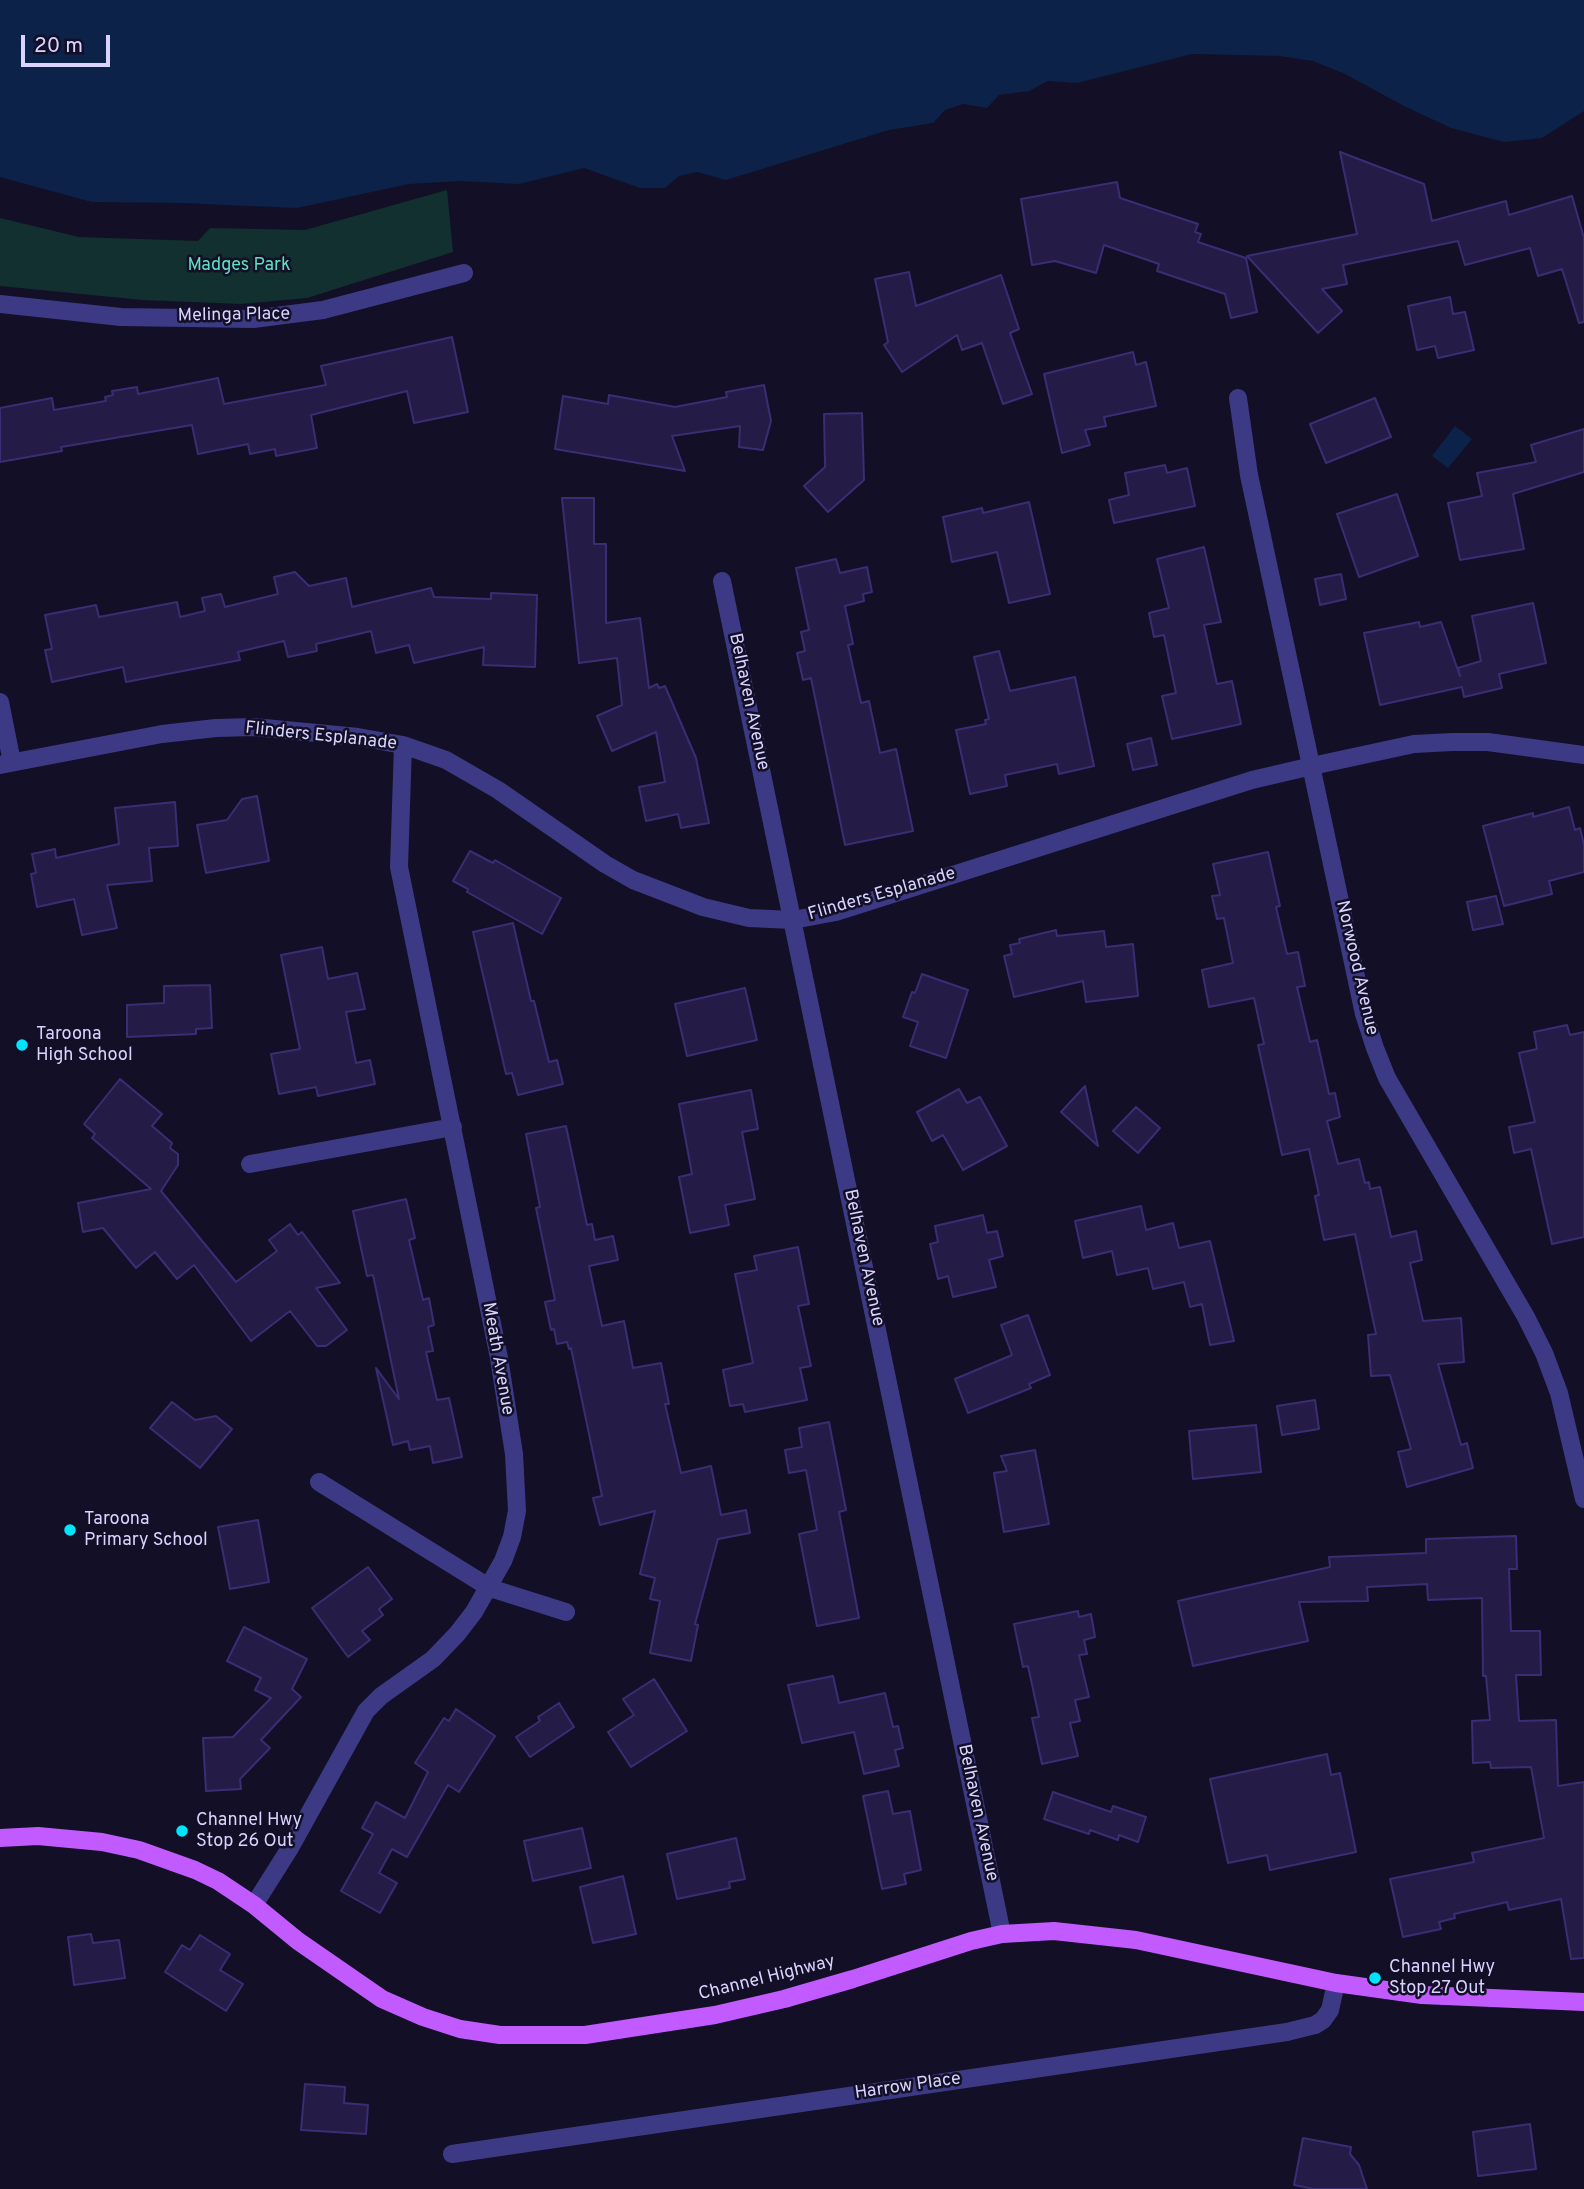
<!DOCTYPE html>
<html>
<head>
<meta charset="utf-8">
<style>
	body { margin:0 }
	#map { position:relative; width:1584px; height:2189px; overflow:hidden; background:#130f26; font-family:Overpass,sans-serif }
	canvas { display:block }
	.scale { position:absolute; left:21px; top:35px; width:89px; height:32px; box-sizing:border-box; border:4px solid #d9d4ff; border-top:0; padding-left:9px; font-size:21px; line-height:24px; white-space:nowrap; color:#d9d4ff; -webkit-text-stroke:5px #130f26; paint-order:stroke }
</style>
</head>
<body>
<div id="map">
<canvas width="1584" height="2189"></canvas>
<div class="scale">20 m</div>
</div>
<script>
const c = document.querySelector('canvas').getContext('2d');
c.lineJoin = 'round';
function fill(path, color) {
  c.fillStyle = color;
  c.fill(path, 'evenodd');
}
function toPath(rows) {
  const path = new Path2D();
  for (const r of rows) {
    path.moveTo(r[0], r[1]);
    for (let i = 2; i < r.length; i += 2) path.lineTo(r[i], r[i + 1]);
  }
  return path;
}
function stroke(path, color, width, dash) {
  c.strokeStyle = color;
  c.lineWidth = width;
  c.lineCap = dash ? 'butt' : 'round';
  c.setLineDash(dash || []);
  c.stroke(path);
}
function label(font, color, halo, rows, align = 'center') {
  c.font = font + ' Overpass,sans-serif';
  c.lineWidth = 5;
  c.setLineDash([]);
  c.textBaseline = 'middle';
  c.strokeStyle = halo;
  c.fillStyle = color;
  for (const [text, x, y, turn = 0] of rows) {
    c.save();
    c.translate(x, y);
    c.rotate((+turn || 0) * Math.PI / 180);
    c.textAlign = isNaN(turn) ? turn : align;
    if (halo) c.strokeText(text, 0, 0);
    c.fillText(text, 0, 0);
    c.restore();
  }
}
fill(toPath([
	[447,190,453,252,307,298,241,304,142,300,0,286,0,218,79,237,198,241,210,228,305,230]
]), '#12302f');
fill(toPath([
	[0,0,1584,0,1584,111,1542,138,1504,142,1451,128,1404,106,1345,74,1313,61,1280,56,1192,54,1077,83,1048,81,1029,91,999,95,987,108,963,104,945,110,933,123,889,130,726,180,697,172,679,176,665,188,640,188,584,168,519,184,460,181,409,184,297,208,182,203,92,202,0,177],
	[1455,426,1472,439,1448,468,1432,456]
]), '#0c2248');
const building = toPath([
	[1340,152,1424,184,1432,221,1506,201,1509,215,1572,196,1584,238,1584,322,1579,323,1562,269,1538,276,1530,248,1465,265,1458,241,1343,265,1347,284,1322,289,1342,311,1318,333,1247,256,1357,234,1340,152],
	[1117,182,1120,198,1198,224,1195,232,1201,234,1198,242,1246,258,1257,312,1231,318,1225,294,1157,271,1159,264,1104,245,1096,273,1055,261,1032,265,1021,199,1117,182],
	[909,272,916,306,1001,275,1019,329,1010,333,1032,394,1003,404,982,343,962,350,957,335,902,372,884,345,888,342,875,279,909,272],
	[1450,297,1453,314,1465,312,1474,350,1438,358,1435,346,1417,350,1408,306,1450,297],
	[452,337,468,412,414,423,407,391,311,415,317,448,276,456,275,449,250,454,248,444,198,454,192,425,61,447,62,451,0,462,0,408,52,398,54,410,106,401,105,397,113,395,112,391,137,387,138,394,218,378,224,404,326,385,321,366,452,337],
	[1133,352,1136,365,1146,362,1156,406,1104,417,1106,426,1085,430,1090,445,1062,453,1044,374,1133,352],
	[764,385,771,421,763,450,739,447,740,426,672,436,685,471,555,449,563,396,608,404,609,395,675,407,727,397,726,392,764,385],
	[1375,398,1391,437,1326,463,1310,424,1375,398],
	[862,413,864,480,828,512,804,486,825,467,824,414,862,413],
	[1584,429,1584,472,1513,494,1524,549,1460,560,1448,503,1482,496,1477,473,1536,462,1531,445,1584,429],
	[1165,465,1167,473,1187,468,1195,506,1114,523,1109,500,1129,495,1125,473,1165,465],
	[1397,494,1418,556,1359,577,1337,514,1397,494],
	[562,498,594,498,594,544,606,544,606,623,640,618,649,688,657,684,659,688,665,686,696,758,709,823,681,828,678,814,646,821,639,787,665,782,656,732,612,751,597,716,622,705,617,658,579,663,562,498],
	[1029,502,1050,594,1009,603,997,552,952,562,943,517,982,508,983,513,1029,502],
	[1204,547,1221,622,1204,625,1217,684,1232,681,1241,724,1172,739,1162,696,1176,693,1164,635,1154,637,1149,613,1169,608,1157,559,1204,547],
	[836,559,840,573,867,567,872,592,863,594,864,601,845,606,853,644,848,645,861,703,869,701,880,753,896,749,913,831,845,845,811,678,803,680,797,653,805,651,801,632,809,630,796,568,836,559],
	[295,572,309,586,346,578,352,607,431,588,434,597,491,599,491,593,537,595,535,667,483,665,484,647,414,663,409,645,376,653,371,631,316,644,317,651,288,657,284,641,238,652,240,660,126,682,123,667,52,682,45,650,52,649,45,615,96,605,99,617,177,602,180,617,205,611,202,598,221,594,225,607,278,594,274,577,295,572],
	[1341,574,1346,599,1320,605,1315,579,1341,574],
	[1533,603,1546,663,1499,674,1502,688,1464,697,1462,687,1380,705,1364,633,1419,622,1420,627,1441,622,1460,676,1458,668,1481,661,1472,616,1533,603],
	[999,651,1010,691,1075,677,1094,766,1059,774,1057,764,1005,775,1007,786,970,794,956,730,986,724,985,720,989,719,974,657,999,651],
	[1151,738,1157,765,1133,770,1127,744,1151,738],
	[257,796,269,861,206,873,197,825,227,820,242,799,257,796],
	[175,802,178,846,149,848,152,881,107,885,117,928,82,935,74,899,37,907,31,874,36,873,32,854,55,849,56,858,119,844,115,808,175,802],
	[1569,807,1575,830,1580,828,1584,845,1584,872,1549,881,1552,894,1504,906,1483,826,1533,813,1533,817,1569,807],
	[470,851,493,863,495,860,561,898,542,934,467,892,468,889,453,881,470,851],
	[1268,852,1280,906,1276,907,1287,954,1298,952,1305,986,1297,987,1310,1042,1317,1040,1329,1094,1335,1093,1340,1117,1327,1121,1338,1164,1359,1159,1365,1183,1369,1182,1370,1189,1380,1187,1391,1237,1416,1231,1422,1260,1410,1263,1423,1321,1461,1318,1464,1362,1438,1364,1461,1445,1467,1443,1473,1468,1407,1487,1398,1452,1411,1449,1390,1375,1371,1376,1368,1335,1376,1334,1355,1234,1324,1240,1315,1196,1319,1195,1309,1149,1282,1155,1258,1045,1264,1044,1254,998,1209,1007,1202,970,1233,963,1224,918,1217,919,1212,896,1220,895,1213,864,1268,852],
	[1496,896,1503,924,1473,930,1467,902,1496,896],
	[513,923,531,1001,534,1001,549,1062,557,1060,563,1084,518,1095,512,1073,506,1074,473,932,513,923],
	[1056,930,1057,936,1104,931,1106,947,1133,944,1138,996,1086,1002,1083,981,1014,997,1004,956,1012,954,1010,945,1020,943,1019,939,1056,930],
	[322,947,328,979,357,973,365,1009,346,1012,356,1063,370,1060,375,1084,318,1096,316,1087,279,1094,271,1054,300,1049,281,955,322,947],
	[922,974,968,990,946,1058,910,1046,918,1022,903,1017,912,992,915,993,922,974],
	[210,985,212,1028,196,1029,196,1034,127,1037,127,1005,164,1003,164,986,210,985],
	[745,988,757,1040,687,1056,675,1004,745,988],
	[1567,1025,1570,1035,1584,1032,1584,1237,1552,1244,1531,1149,1514,1153,1509,1127,1535,1122,1519,1053,1537,1049,1534,1032,1567,1025],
	[120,1079,162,1114,152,1126,172,1143,170,1148,178,1154,178,1165,161,1191,236,1282,277,1251,269,1240,290,1224,298,1235,302,1232,340,1283,316,1288,347,1330,326,1346,317,1346,290,1311,251,1341,194,1265,177,1279,155,1252,136,1268,103,1228,83,1232,78,1203,151,1189,92,1138,95,1134,84,1124,120,1079],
	[1085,1086,1098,1146,1061,1112,1085,1086],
	[959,1089,967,1103,980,1097,1007,1146,963,1170,943,1135,932,1141,917,1112,959,1089],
	[751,1090,758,1129,742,1132,755,1199,725,1205,729,1225,690,1233,679,1177,692,1174,679,1104,751,1090],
	[1136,1107,1160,1128,1138,1153,1113,1131,1136,1107],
	[566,1126,587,1225,592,1224,595,1240,613,1236,618,1260,589,1266,602,1326,624,1321,633,1368,661,1363,669,1404,665,1404,681,1473,711,1466,721,1515,746,1510,750,1533,718,1539,695,1624,698,1625,691,1661,650,1653,660,1601,650,1599,655,1578,640,1574,655,1511,600,1525,593,1498,602,1496,571,1348,569,1349,567,1342,557,1344,554,1329,551,1330,545,1302,555,1300,536,1208,540,1207,526,1134,566,1126],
	[406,1199,415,1238,409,1240,423,1300,429,1298,434,1325,428,1327,433,1351,426,1352,437,1400,449,1398,462,1457,433,1463,430,1446,410,1450,408,1441,393,1445,376,1368,399,1399,373,1275,367,1276,353,1211,406,1199],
	[1141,1206,1146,1230,1173,1223,1179,1248,1210,1241,1234,1341,1210,1345,1202,1304,1190,1307,1184,1282,1153,1289,1148,1268,1117,1275,1112,1251,1083,1258,1075,1221,1141,1206],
	[983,1215,987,1233,997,1231,1003,1256,989,1260,996,1287,953,1297,948,1276,938,1279,930,1244,938,1242,935,1226,983,1215],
	[798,1247,809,1304,798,1306,811,1366,800,1368,807,1400,745,1412,743,1404,730,1406,723,1370,753,1363,735,1274,757,1270,754,1256,798,1247],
	[1028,1315,1050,1375,1029,1384,1031,1388,968,1413,955,1379,1012,1355,1001,1325,1028,1315],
	[1315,1400,1319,1429,1282,1435,1277,1406,1315,1400],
	[172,1402,195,1420,216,1416,232,1429,200,1468,150,1428,172,1402],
	[829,1422,846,1510,839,1512,859,1618,817,1626,799,1534,817,1530,806,1470,789,1473,785,1450,802,1447,799,1428,829,1422],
	[1256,1425,1261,1472,1193,1479,1189,1431,1256,1425],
	[1035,1450,1049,1524,1004,1532,994,1473,1007,1471,1001,1456,1035,1450],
	[258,1520,269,1582,230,1589,218,1527,258,1520],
	[1516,1536,1517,1569,1509,1569,1511,1631,1540,1631,1541,1675,1516,1675,1519,1721,1556,1720,1558,1786,1584,1782,1584,1958,1571,1959,1561,1899,1509,1910,1507,1902,1454,1914,1455,1918,1439,1922,1441,1929,1403,1937,1390,1879,1474,1862,1472,1853,1544,1838,1531,1767,1491,1768,1490,1762,1473,1763,1472,1721,1490,1720,1486,1676,1483,1676,1482,1598,1428,1600,1427,1584,1367,1587,1368,1601,1299,1602,1308,1641,1193,1666,1178,1601,1330,1567,1329,1557,1426,1553,1426,1539,1516,1536],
	[368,1567,392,1599,379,1609,383,1615,362,1631,370,1640,348,1657,312,1608,368,1567],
	[1078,1611,1079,1617,1091,1614,1095,1637,1084,1640,1087,1654,1079,1655,1089,1697,1075,1700,1080,1721,1070,1723,1078,1756,1042,1764,1032,1718,1039,1717,1028,1666,1023,1667,1014,1624,1078,1611],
	[244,1627,307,1659,292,1689,301,1697,261,1740,270,1748,240,1779,241,1789,206,1791,203,1738,233,1737,271,1698,255,1690,261,1678,227,1661,244,1627],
	[833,1676,839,1703,885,1693,893,1727,898,1726,903,1748,895,1750,899,1766,864,1774,854,1732,802,1743,788,1685,833,1676],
	[654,1679,687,1731,631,1767,608,1732,634,1715,623,1699,654,1679],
	[559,1703,574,1727,530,1757,516,1737,540,1721,538,1717,559,1703],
	[456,1709,495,1736,459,1792,448,1785,407,1857,392,1849,379,1873,397,1883,380,1913,341,1891,373,1834,362,1828,376,1802,405,1818,428,1772,415,1763,444,1718,449,1721,456,1709],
	[1327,1754,1331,1775,1340,1773,1356,1852,1270,1870,1267,1855,1228,1863,1210,1779,1327,1754],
	[888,1791,893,1814,910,1811,921,1870,904,1874,906,1884,882,1889,863,1796,888,1791],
	[1053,1792,1111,1812,1113,1806,1146,1817,1138,1842,1119,1835,1118,1840,1090,1830,1089,1834,1044,1819,1053,1792],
	[582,1828,591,1868,533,1881,524,1841,582,1828],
	[736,1838,745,1879,729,1882,730,1888,677,1899,667,1854,736,1838],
	[623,1876,636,1934,593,1943,580,1887,623,1876],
	[91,1934,93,1943,119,1940,125,1978,74,1985,68,1937,91,1934],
	[200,1935,230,1954,220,1970,243,1984,226,2011,165,1972,182,1945,190,1950,200,1935],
	[305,2084,345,2087,344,2103,368,2105,366,2134,301,2130,305,2084],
	[1530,2124,1536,2169,1478,2176,1473,2132,1530,2124],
	[1303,2138,1351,2147,1350,2154,1359,2165,1367,2189,1314,2189,1294,2185,1303,2138]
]);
fill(building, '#241b47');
stroke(building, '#3b2d73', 2);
stroke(toPath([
	[0,304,121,317,253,319,323,310,464,273],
	[1238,398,1249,475,1364,1014,1375,1048,1387,1078,1526,1317,1544,1353,1559,1393,1584,1499],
	[722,581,1002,1934],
	[0,702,12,762],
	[0,765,162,734,216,728,254,727,358,737,403,745,446,760,498,790,605,864,633,880,703,907,749,918,793,920,836,912,1252,780,1312,766,1414,744,1452,742,1488,742,1584,755],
	[250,1164,453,1127],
	[319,1482,490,1588,566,1612],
	[254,1905,290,1848,366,1711,381,1696,433,1659,457,1634,474,1612,503,1561,512,1537,517,1511,514,1454,499,1358,399,867,403,745],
	[452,2154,1287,2032,1315,2025,1323,2020,1330,2010,1336,1983]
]), '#3d3a85', 18);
stroke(toPath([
	[0,1838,38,1836,102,1842,139,1850,195,1870,218,1881,254,1905,298,1941,382,1999,423,2017,460,2029,500,2035,585,2035,715,2015,784,1999,853,1979,971,1941,1002,1934,1054,1931,1136,1940,1336,1983,1422,1995,1584,2002]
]), '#c25bff', 18);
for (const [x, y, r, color] of [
	[22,1045,7,"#00e5ff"],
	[70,1530,7,"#00e5ff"],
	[182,1831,7,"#00e5ff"],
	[1375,1978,7,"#00e5ff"]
]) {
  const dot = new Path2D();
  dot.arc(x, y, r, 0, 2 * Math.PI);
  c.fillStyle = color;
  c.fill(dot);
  stroke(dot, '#130f26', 2.5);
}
label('18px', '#5fe0c0', '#130f26', [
	["Madges Park",239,266]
]);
label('18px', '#d9d4ff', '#130f26', [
	["Melinga Place",234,316,-1],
	["Belhaven Avenue",748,702,78],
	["Flinders Esplanade",321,737,6],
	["Flinders Esplanade",882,895,-16],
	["Norwood Avenue",1356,968,77],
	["Belhaven Avenue",863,1258,78],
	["Meath Avenue",497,1359,80],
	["Belhaven Avenue",977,1813,78],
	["Channel Highway",767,1979,-14],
	["Harrow Place",908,2087,-8]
]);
label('18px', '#d9d4ff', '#130f26', [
	["Taroona",36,1035],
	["High School",36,1056],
	["Taroona",84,1520],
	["Primary School",84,1541],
	["Channel Hwy",196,1821],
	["Stop 26 Out",196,1842],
	["Channel Hwy",1389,1968],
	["Stop 27 Out",1389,1989]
], 'left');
</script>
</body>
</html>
